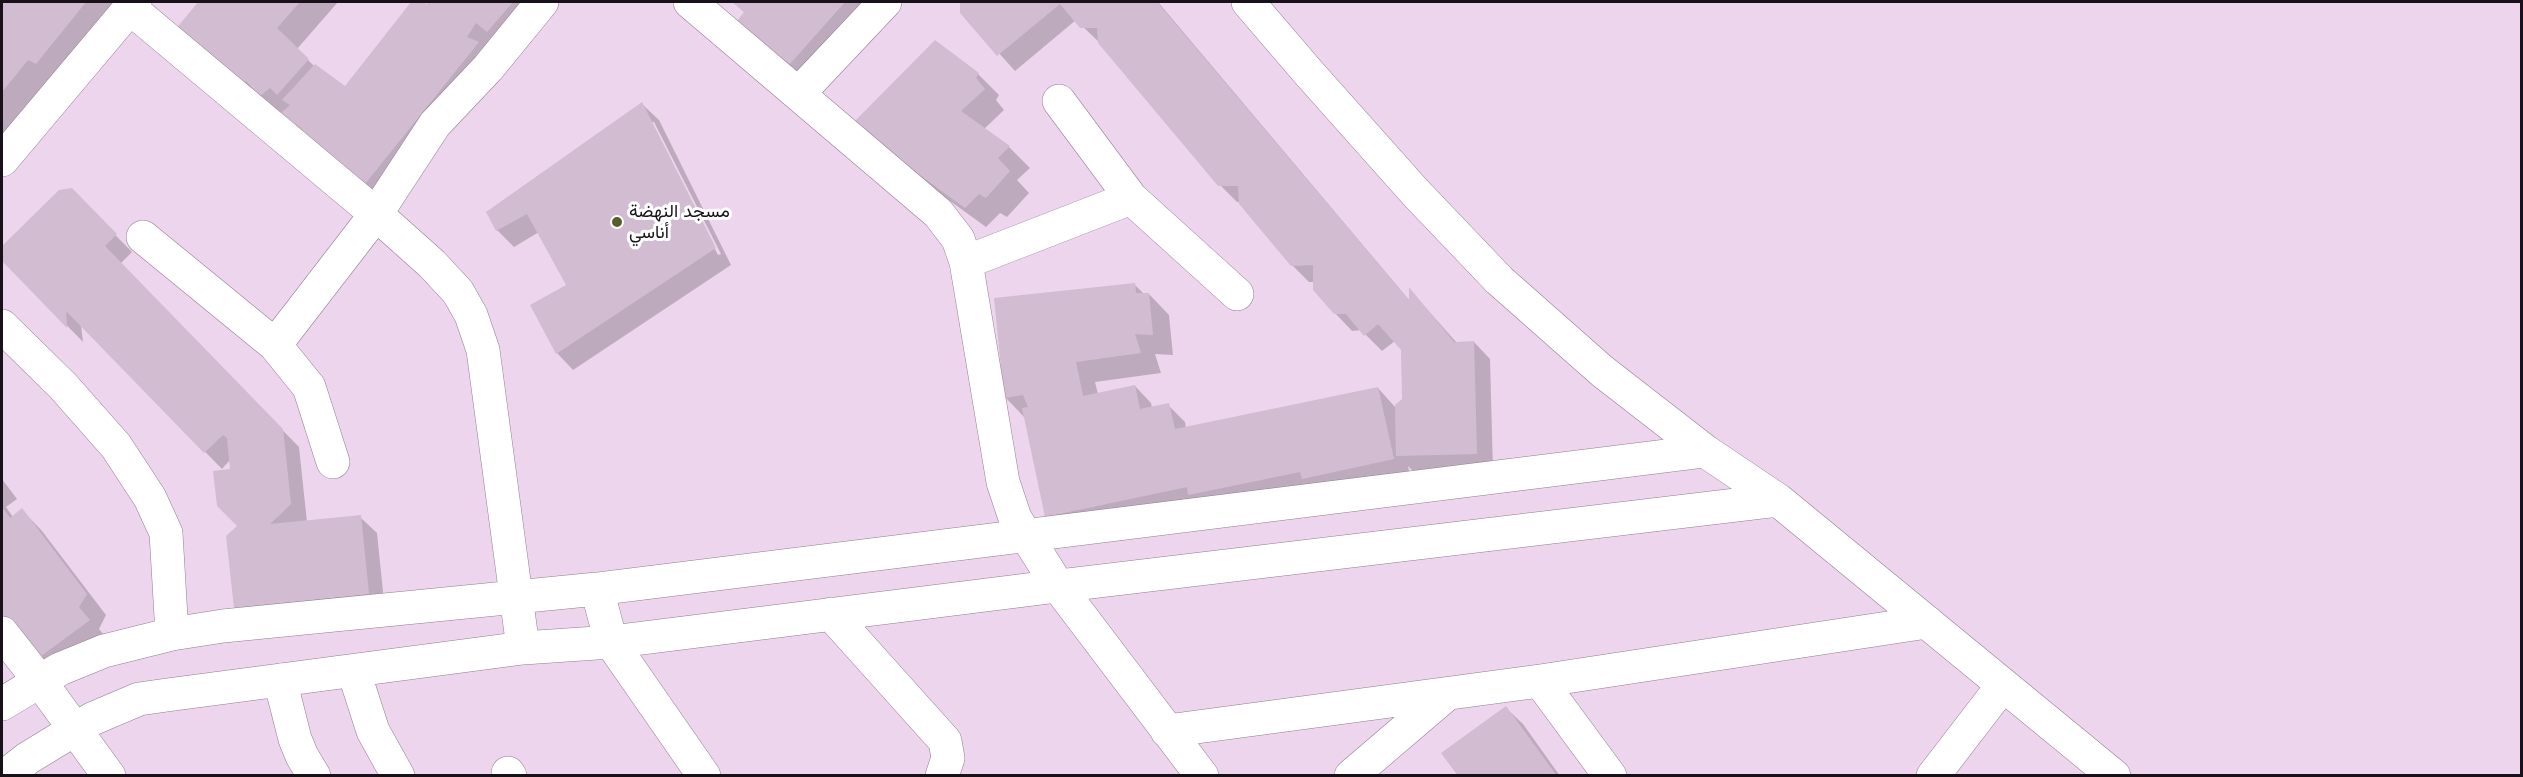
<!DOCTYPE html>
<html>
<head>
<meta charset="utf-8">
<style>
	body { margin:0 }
	#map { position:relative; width:2523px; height:777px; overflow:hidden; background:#edd6ed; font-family:Inter,sans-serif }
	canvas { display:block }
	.frame { position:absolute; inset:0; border:3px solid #191119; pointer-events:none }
</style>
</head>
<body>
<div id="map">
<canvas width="2523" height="777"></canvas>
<div class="frame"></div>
</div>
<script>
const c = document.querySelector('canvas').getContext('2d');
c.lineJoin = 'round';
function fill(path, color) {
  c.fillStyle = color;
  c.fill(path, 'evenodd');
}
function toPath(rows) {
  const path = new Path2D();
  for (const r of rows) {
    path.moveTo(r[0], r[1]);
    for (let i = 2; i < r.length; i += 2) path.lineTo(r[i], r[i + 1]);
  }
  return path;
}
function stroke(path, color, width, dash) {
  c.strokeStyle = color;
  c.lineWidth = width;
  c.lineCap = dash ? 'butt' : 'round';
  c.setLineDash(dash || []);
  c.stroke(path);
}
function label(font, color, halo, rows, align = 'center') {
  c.font = font + ' Inter,Vazirmatn,sans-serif';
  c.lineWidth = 6;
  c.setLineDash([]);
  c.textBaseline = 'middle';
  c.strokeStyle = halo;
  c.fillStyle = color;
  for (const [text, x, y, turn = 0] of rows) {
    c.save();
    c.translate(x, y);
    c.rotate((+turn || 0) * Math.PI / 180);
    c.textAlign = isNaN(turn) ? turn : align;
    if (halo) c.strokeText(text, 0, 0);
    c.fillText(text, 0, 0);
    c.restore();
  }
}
fill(toPath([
	[4,2,123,2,2,138,2,5],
	[200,2,338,2,297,49,314,66,346,88,413,2,420,2,427,6,430,2,551,2,386,203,284,114,282,115,267,101,259,103,177,30],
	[733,2,873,2,811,84,756,45,745,13],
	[962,2,1158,2,1410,301,1410,290,1457,343,1474,342,1490,359,1493,470,1414,472,1408,466,1410,475,1063,533,1046,516,1025,418,1006,398,996,299,1135,285,1144,294,1149,294,1169,315,1173,355,1155,354,1161,373,1095,382,1098,394,1135,386,1151,403,1152,408,1168,405,1185,422,1186,428,1378,388,1395,407,1403,400,1402,349,1395,341,1382,351,1361,330,1352,331,1335,313,1314,282,1309,282,1292,265,1240,202,1237,202,1220,185,1101,44,1076,20,1015,71,962,12],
	[978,74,999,95,996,100,1004,110,984,129,1010,148,1030,168,1017,180,1029,193,1007,217,1000,213,986,227,874,146],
	[642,104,659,120,731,265,573,370,557,353,568,286,539,232,514,247,497,230],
	[651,122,654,122,721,254,718,255],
	[71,190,132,252,120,264,299,447,307,522,360,517,377,533,385,611,252,624,235,607,239,526,230,460,222,469,81,325,83,342,2,259,2,248,60,191],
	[2,479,17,499,6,507,13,517,22,510,42,531,106,615,99,629,109,641,58,678,2,622],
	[1506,708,1523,724,1560,776,1460,776]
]), '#0003');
fill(toPath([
	[3,2,86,2,36,64,28,60,2,92],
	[198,2,300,2,277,28,309,59,277,95,270,88,260,96,246,81,238,84,175,30],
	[411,2,423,2,427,4,428,2,513,2,487,32,476,23,467,37,479,42,365,184,296,133,302,128,281,113,290,105,282,100,315,64,345,86],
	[732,2,845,2,790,64,734,25,744,12],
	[960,2,1157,2,1409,300,1409,287,1454,342,1474,341,1477,454,1396,456,1395,405,1402,399,1401,350,1378,324,1364,336,1346,314,1334,314,1313,290,1313,265,1291,266,1239,204,1238,186,1218,186,1098,43,1097,28,1080,28,1060,4,997,56,960,13],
	[935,40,979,73,976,78,985,89,961,111,1010,146,998,158,1010,171,986,198,979,194,965,208,851,125],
	[642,102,716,248,556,354,530,305,566,285,527,214,496,231,486,212],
	[72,188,117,234,105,246,283,429,291,504,270,524,361,515,369,594,234,608,226,536,237,526,217,506,213,471,230,469,227,438,223,435,204,453,66,311,67,328,2,261,2,246,59,190],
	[1135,283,1136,293,1149,293,1153,335,1135,334,1141,353,1076,362,1083,396,1135,385,1140,409,1169,403,1175,429,1378,387,1394,459,1302,479,1300,472,1188,495,1187,487,1045,517,1022,408,1028,407,1023,395,1004,398,994,298],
	[2,507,10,518,22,508,87,594,79,607,90,620,37,659,2,624],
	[1506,706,1557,776,1458,776,1441,753]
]), '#d2bcd2');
const minor = toPath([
	[690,2,938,213,958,239,966,262,1003,482,1015,518,1058,586,1202,776],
	[1248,2,1308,72,1415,192,1499,280,1602,371,1705,451,1778,500,2114,776],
	[130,8,376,214,432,264,458,292,471,315,483,350,523,648],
	[799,93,885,2],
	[1059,101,1131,198],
	[2,160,135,2],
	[143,237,275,345,309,387,333,462],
	[966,262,1131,198,1237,294],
	[2,326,63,386,116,446,150,498,166,533,172,634],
	[275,345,376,214,435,124,488,68,542,2],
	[597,589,611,642,704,776],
	[831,614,945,741,948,758,942,776],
	[2,633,39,680,109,776],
	[354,672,373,731,398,776],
	[280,680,295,739,302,756,314,776],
	[1540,681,1610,776],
	[2,704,60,669,104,651,172,634,223,626,597,589,1705,451],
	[1167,731,1540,681,1927,622],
	[508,773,510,776],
	[5,776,28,758,92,719,139,699,167,695,523,648,611,642,1058,586,1778,500],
	[1351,776,1447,694],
	[1933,776,2003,685]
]);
stroke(minor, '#917d92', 34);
stroke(minor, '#fff', 33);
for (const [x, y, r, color] of [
	[617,222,6,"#575e2c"]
]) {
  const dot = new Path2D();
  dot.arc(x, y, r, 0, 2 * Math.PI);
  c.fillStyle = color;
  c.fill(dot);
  stroke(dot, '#fff', 2);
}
label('18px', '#191119', '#fff', [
	["مسجد النهضة",629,212],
	["أناسي",629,233]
], 'left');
</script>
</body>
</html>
